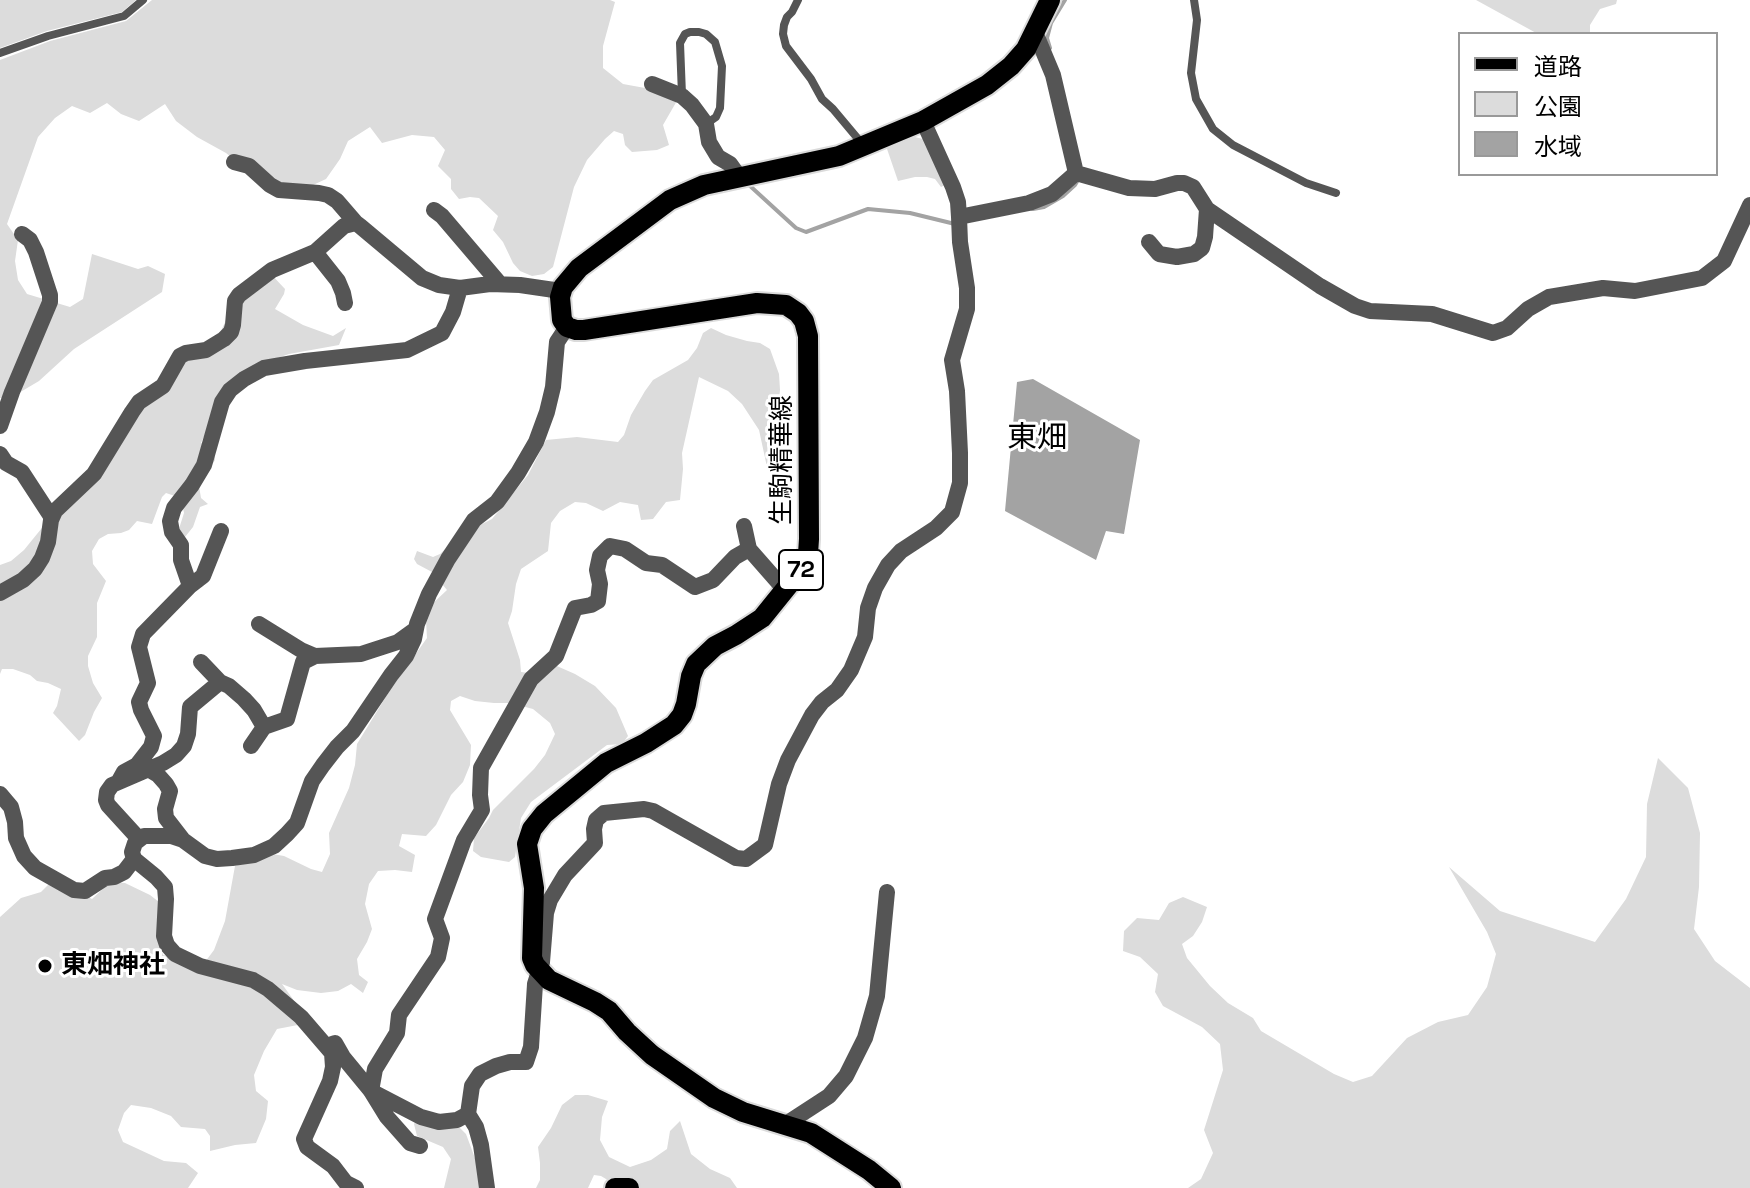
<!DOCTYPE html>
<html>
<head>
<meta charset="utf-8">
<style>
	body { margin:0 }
	#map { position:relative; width:1750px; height:1188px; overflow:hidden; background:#fff; font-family:"Space Grotesk","Noto Sans JP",sans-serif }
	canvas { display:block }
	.legend { position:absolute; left:1458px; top:32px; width:260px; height:144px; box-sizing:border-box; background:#fff; border:2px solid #999; margin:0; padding:10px 14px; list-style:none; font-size:24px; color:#000 }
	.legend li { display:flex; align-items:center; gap:16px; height:40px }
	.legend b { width:40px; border:2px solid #999 }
</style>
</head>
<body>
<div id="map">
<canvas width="1750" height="1188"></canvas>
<ul class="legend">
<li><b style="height:10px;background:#000"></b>道路</li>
<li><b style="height:22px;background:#dcdcdc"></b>公園</li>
<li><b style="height:22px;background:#a3a3a3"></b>水域</li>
</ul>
</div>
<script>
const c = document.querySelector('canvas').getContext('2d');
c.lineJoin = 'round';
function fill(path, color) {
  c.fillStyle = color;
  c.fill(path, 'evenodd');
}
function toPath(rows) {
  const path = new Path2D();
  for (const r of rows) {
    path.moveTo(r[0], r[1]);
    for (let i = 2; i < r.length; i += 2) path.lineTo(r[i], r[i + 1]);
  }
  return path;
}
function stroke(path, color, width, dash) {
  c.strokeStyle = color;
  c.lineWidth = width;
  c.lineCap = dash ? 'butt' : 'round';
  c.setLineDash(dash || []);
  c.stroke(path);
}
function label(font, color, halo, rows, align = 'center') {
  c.font = font + ' "Space Grotesk","Noto Sans JP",sans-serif';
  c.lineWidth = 6;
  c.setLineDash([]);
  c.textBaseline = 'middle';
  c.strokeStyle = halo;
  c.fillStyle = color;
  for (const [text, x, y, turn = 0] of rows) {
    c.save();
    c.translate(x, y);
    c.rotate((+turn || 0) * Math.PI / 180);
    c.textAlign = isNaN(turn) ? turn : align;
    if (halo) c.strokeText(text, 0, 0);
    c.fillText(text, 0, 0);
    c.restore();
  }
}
fill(toPath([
	[0,0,136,0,122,12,47,31,0,48],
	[152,0,610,0,615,2,603,46,603,68,623,84,656,90,678,99,663,125,669,145,657,150,632,152,625,145,623,134,614,131,605,139,587,160,574,187,553,267,544,274,532,276,520,271,513,263,503,242,493,230,498,216,479,198,470,197,459,199,451,189,451,179,438,166,445,150,434,137,412,135,382,143,370,127,348,141,340,159,326,179,313,185,269,188,226,153,197,137,176,121,165,104,139,121,121,114,107,103,90,113,72,106,55,118,38,137,7,224,18,240,15,261,18,280,27,294,70,307,83,299,92,254,138,269,148,266,165,274,162,292,74,349,39,381,12,397,0,398,0,60,50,41,126,21],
	[1476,0,1617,0,1616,4,1600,9,1590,25,1590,34,1538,34],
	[915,137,927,140,947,184,941,187,935,179,927,177,915,177,898,181,886,146],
	[270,273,285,289,284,294,275,309,303,325,333,336,346,328,339,345,289,354,251,367,227,386,201,443,214,449,215,460,199,486,201,498,208,504,200,507,193,527,181,542,177,535,184,513,181,498,166,493,162,497,152,524,137,521,129,530,121,533,108,534,99,539,92,551,93,564,106,581,97,603,97,637,88,656,88,666,93,683,102,698,94,712,85,735,79,741,53,713,57,706,61,689,48,683,37,681,30,675,13,669,2,669,0,674,0,565,11,561,24,550,180,358,216,342,226,320],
	[711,328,726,335,747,341,760,343,770,349,779,374,780,390,772,462,767,467,759,430,742,404,728,391,699,377,682,453,683,469,680,500,666,502,653,519,641,520,638,505,620,502,603,511,586,503,575,502,560,511,551,523,548,551,521,569,516,584,512,611,508,623,520,660,521,672,537,674,550,663,575,674,595,686,616,708,628,736,622,744,607,745,531,802,521,818,515,857,509,862,481,857,473,851,474,838,489,818,493,810,534,769,545,755,555,734,550,723,533,709,510,703,494,703,475,701,460,696,451,701,450,710,471,745,470,765,463,782,451,795,436,825,426,836,402,834,399,846,415,855,412,872,395,870,378,871,369,884,365,904,372,929,367,942,357,959,359,975,368,982,363,993,351,984,338,991,321,993,297,990,282,984,295,1002,303,1024,277,1029,264,1051,254,1075,256,1091,268,1101,266,1119,256,1143,235,1145,210,1151,210,1136,205,1129,181,1127,171,1116,151,1108,131,1105,124,1113,118,1130,123,1142,164,1161,186,1163,198,1173,188,1188,0,1188,0,917,21,898,41,892,49,884,61,881,92,899,110,882,125,883,150,895,159,902,158,942,163,955,187,961,205,962,214,950,225,921,235,866,272,854,284,856,311,869,322,872,330,854,329,833,349,788,355,765,357,744,390,690,427,638,426,620,429,607,447,590,432,572,417,564,414,559,417,551,433,557,440,554,460,535,492,519,528,475,546,440,577,437,618,442,624,435,631,415,645,391,653,380,688,360,697,348,703,333],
	[1658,758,1688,788,1700,833,1699,887,1694,929,1715,961,1750,988,1750,1188,1188,1188,1201,1179,1213,1153,1204,1130,1223,1070,1220,1044,1202,1027,1163,1006,1155,992,1158,974,1140,957,1123,951,1124,931,1137,918,1159,920,1169,903,1183,897,1207,907,1202,922,1193,936,1182,944,1187,958,1210,986,1228,1003,1253,1018,1261,1031,1334,1074,1353,1082,1372,1076,1407,1038,1438,1022,1468,1015,1487,987,1496,954,1487,932,1449,867,1500,911,1595,942,1626,899,1646,857,1647,804],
	[575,1095,588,1095,608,1101,602,1117,600,1140,609,1157,630,1167,651,1160,667,1149,670,1131,680,1121,691,1154,710,1169,730,1178,737,1188,630,1188,616,1185,601,1176,594,1175,588,1188,536,1188,540,1180,540,1163,538,1147,551,1128,562,1105],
	[417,1119,459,1127,466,1134,483,1180,481,1188,444,1188,451,1159,443,1147,417,1136,414,1124]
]), '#dcdcdc');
fill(toPath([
	[1033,379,1140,440,1124,534,1106,531,1096,560,1005,511,1017,382]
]), '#a3a3a3');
stroke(toPath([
	[1050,48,1047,38,1051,23,1065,0],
	[680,185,697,178],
	[749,185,796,228,806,232,868,209,910,213,955,224],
	[1033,209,1044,207,1063,196,1075,185,1078,180]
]), '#a3a3a3', 4);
const primary = toPath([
	[615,1188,629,1188],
	[891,1188,869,1170,811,1133,743,1112,714,1098,652,1055,627,1032,609,1011,595,1002,549,980,535,965,532,958,534,888,527,844,532,829,544,814,606,763,646,743,674,725,682,715,686,704,691,676,696,664,715,646,736,635,762,618,804,566,808,554,809,539,808,336,804,321,798,313,786,305,757,303,584,330,576,330,567,327,562,320,560,297,563,287,579,268,670,200,704,185,839,156,923,121,987,85,1011,66,1026,49,1050,0]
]);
stroke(primary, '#dbdbdb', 24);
stroke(toPath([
	[798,0,792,12,787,17,784,25,783,34,786,46,811,79,822,99,833,109,864,146],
	[1194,0,1197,20,1191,73,1196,99,1213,129,1233,145,1306,183,1336,193],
	[0,53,48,36,124,16,143,0],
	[682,95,680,43,685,34,690,32,699,32,706,34,715,42,722,66,720,108,716,117,706,124]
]), '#555', 8);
stroke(toPath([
	[1035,32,1053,75,1076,173],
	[652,84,682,96,692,105,706,124,709,142,718,157,730,164,740,178],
	[923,121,953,187,958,202,959,217],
	[234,162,249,166,270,185,279,190,319,193,328,195,337,201,356,223],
	[1076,173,1129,188,1155,189,1177,183,1184,183,1193,187,1207,209,1320,286,1355,306,1370,311,1432,314,1493,333,1507,328,1528,309,1549,297,1603,288,1635,291,1702,278,1724,261,1750,205],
	[434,210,442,216,500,284],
	[1149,242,1159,254,1177,257,1194,254,1202,248,1205,237,1207,209],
	[315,252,338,281,343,293,345,303],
	[0,426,12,392,50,302,50,295,36,252,30,240,22,234],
	[0,454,6,463,22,472,52,518],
	[744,526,749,549,785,590],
	[749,549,735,557,713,580,695,587,662,565,646,563,625,549,610,546,600,556,597,570,600,584,598,601,591,605,575,608,556,656,531,679,481,768,480,795,482,810,464,840,435,919,442,938,438,957,399,1015,397,1033,375,1069,371,1091,421,1117,439,1122,457,1120,468,1114,472,1086,480,1074,496,1066,510,1062,526,1062,531,1047,535,984,542,962,546,913,550,900,565,875,595,843,594,829,596,820,604,813,644,809,653,811,736,858,746,859,765,845,779,784,788,760,812,715,822,702,837,690,851,670,865,637,868,608,875,588,888,565,901,551,936,528,952,512,960,483,960,453,957,391,952,360,967,309,967,288,960,242,959,217,1029,203,1052,194,1076,173],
	[190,586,181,560,181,545,172,532,170,521,174,508,192,485,204,465,222,402,230,390,244,379,264,368,305,361,407,350,442,333,453,312,460,288],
	[0,593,23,580,35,569,42,558,48,542,51,520,55,511,94,474,132,412,139,402,163,386,180,356,186,353,206,350,224,339,231,332,233,325,235,301,239,295,272,270,315,252,344,226,356,223,360,226,422,278,439,285,460,288,490,284,520,285,561,291],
	[259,624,301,650,315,656,361,654,398,642,416,629],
	[201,662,220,682,229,686,244,699,254,710,264,727],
	[251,746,264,727,287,719,303,662,315,656],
	[148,769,158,775,166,784,170,791,165,809,166,818,183,840],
	[119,781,124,772,137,765,151,747,154,736,141,710,139,702,148,683,139,647,143,634,190,586,203,576,221,531],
	[0,794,11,807,15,822,16,838,24,856,35,868,74,890,85,891,105,878,114,877,124,872,134,859],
	[139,839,108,805,106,800,107,792,112,785,163,763,176,755,184,746,188,734,190,707,220,682],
	[332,1044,335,1043,343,1057,371,1091,387,1117,410,1143,420,1146],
	[468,1114,476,1127,481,1145,487,1188],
	[786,1124,829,1096,846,1076,865,1038,877,996,887,892],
	[356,1188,346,1183,333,1166,307,1147,304,1139,330,1081,333,1067,332,1053,301,1017,268,989,253,980,200,966,175,954,167,945,164,936,166,899,165,887,156,877,134,859,132,852,135,843,144,836,171,836,183,840,205,856,217,859,232,858,254,855,274,846,287,834,297,823,312,781,323,765,337,747,353,731,391,675,406,656,414,639,417,624,429,594,448,559,474,520,497,502,518,473,536,442,547,412,553,387,557,342,567,327]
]), '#555', 16);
stroke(primary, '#000', 20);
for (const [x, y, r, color] of [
	[45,966,8,"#000"]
]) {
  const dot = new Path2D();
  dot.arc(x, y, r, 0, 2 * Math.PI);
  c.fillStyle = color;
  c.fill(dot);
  stroke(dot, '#fff', 3);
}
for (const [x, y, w] of [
	[801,570,44]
]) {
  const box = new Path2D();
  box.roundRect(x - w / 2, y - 20, w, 40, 6);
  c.fillStyle = '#fff';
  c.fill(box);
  stroke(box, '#000', 2);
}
label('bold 24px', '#000', null, [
	["72",801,570]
]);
label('26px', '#000', '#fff', [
	["生駒精華線",783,460,-90]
]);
label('bold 26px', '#000', '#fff', [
	["東畑神社",61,966]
], 'left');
label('30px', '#000', '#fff', [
	["東畑",1037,439]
]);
</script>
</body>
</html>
